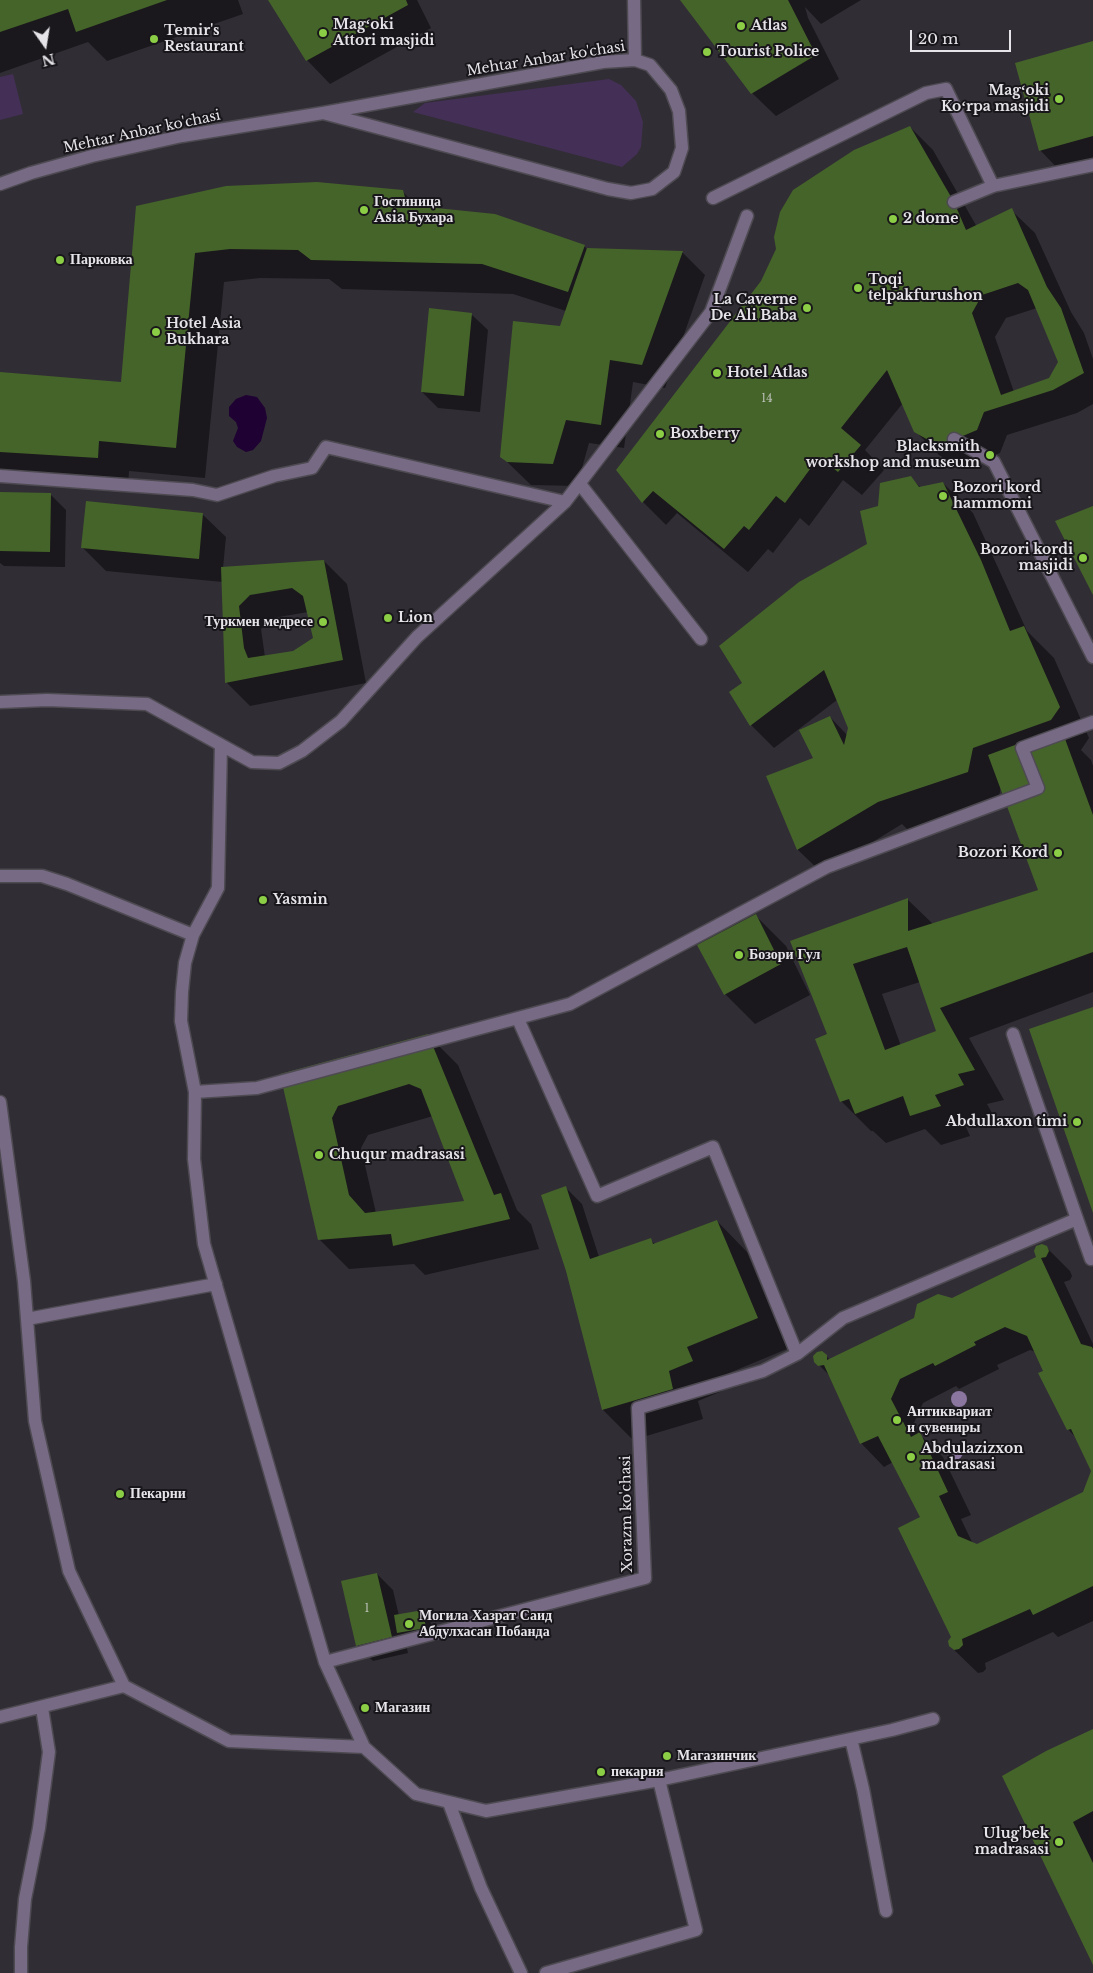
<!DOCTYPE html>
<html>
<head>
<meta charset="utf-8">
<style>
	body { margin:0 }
	#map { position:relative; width:1093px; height:1973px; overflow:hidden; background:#312d35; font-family:"Libre Baskerville",serif }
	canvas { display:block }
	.north { position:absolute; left:20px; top:20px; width:50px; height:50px; -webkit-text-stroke:4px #18161a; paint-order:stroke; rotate:167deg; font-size:14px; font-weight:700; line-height:20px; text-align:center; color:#e6e3e9 }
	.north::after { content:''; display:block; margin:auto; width:18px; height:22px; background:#e6e3e9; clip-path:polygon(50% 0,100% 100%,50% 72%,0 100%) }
	.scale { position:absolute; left:910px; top:30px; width:101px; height:22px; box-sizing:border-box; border:2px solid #e6e3e9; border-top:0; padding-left:6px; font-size:15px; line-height:18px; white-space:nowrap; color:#e6e3e9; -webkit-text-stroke:4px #18161a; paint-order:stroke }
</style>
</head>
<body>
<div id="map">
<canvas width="1093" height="1973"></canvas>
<div class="north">N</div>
<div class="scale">20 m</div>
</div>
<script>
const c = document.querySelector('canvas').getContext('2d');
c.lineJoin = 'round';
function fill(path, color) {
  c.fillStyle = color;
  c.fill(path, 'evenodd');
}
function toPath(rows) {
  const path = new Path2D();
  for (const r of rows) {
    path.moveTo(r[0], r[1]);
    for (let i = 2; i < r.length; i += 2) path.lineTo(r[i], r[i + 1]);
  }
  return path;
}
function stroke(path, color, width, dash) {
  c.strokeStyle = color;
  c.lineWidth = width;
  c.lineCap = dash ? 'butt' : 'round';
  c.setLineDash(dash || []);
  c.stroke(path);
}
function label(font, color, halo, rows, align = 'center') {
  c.font = font + ' "Libre Baskerville",serif';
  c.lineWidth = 4;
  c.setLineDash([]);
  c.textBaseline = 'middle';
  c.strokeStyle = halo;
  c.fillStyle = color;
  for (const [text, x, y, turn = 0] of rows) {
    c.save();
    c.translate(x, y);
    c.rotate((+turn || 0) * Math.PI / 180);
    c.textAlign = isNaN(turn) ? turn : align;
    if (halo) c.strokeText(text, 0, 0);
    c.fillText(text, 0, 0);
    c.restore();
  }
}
fill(toPath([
	[13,74,23,114,0,120,0,77],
	[609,79,621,85,636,101,643,122,641,147,637,154,622,167,413,112,425,103]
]), '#443056');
fill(toPath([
	[246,395,257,397,265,408,267,418,261,441,253,450,246,452,237,447,233,441,238,428,236,422,229,416,229,407,236,399]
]), '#1f0133');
fill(toPath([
	[0,0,238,0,243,14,107,61,88,42,0,73],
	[270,0,417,0,431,28,330,84,307,60],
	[682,0,861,0,821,24,805,7,808,18,839,79,776,116,752,93],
	[1093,43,1093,166,1063,174,1040,150],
	[910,127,933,150,977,227,1011,210,1035,233,1071,312,1084,333,1093,359,1093,404,1077,413,1007,435,1000,453,963,469,939,455,915,431,903,403,865,450,884,470,862,495,843,480,809,526,800,518,773,553,768,549,748,572,677,513,666,525,643,502,617,470],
	[1037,308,1059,362,1050,379,1014,392,995,337,1006,318],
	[402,191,419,208,584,246,587,249,682,252,705,275,665,388,633,382,624,448,589,443,577,486,531,485,501,456,561,327,566,311,513,294,342,289,329,279,260,278,224,282,205,478,129,471,128,487,0,480,0,373,122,383,138,207],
	[472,315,488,330,480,412,438,408,422,392],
	[910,477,921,488,943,483,973,513,1027,631,1054,658,1089,738,1081,750,1091,760,1093,766,1093,992,969,1038,1004,1100,987,1104,993,1115,965,1125,970,1136,941,1145,925,1129,886,1143,873,1131,871,1131,841,1101,828,1035,792,941,907,899,933,924,1039,890,1001,786,998,802,909,831,902,824,822,873,798,850,768,777,815,758,830,717,847,735,849,728,837,700,774,748,751,725,744,683,868,545,879,507],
	[920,982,938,1032,901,1046,882,994],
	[0,493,50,494,66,510,65,567,4,566,0,563],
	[202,514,226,537,223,568,324,561,347,584,366,683,250,706,227,683,223,582,106,571,82,547],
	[308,612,314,639,293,652,265,657,261,629,273,618],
	[756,916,786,946,810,995,755,1024,725,994],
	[428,1035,458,1065,517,1210,531,1224,539,1249,425,1275,414,1264,349,1269,319,1239,281,1075],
	[433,1116,466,1202,376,1213,361,1148,368,1135],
	[566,1188,582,1204,599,1257,650,1240,655,1244,717,1221,747,1252,787,1349,717,1378,722,1391,698,1401,703,1419,633,1440,603,1410],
	[1046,1247,1070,1271,1072,1276,1070,1280,1064,1282,1093,1344,1093,1621,1058,1637,1053,1632,985,1663,986,1669,983,1672,978,1673,950,1646,953,1637,921,1518,893,1462,884,1467,861,1443,831,1377,815,1361,826,1356,830,1360,952,1300,1038,1257],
	[1030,1350,1036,1352,1068,1429,1077,1439,1093,1471,1084,1493,977,1545,973,1544,961,1519,971,1515,943,1457,919,1434,914,1423,923,1403,956,1386,959,1389,999,1369,997,1365],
	[377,1574,393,1590,399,1616,422,1611,430,1619,433,1635,405,1640,408,1653,373,1661,357,1645],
	[1093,1731,1093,1962,1004,1776]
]), '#0007');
fill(toPath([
	[0,0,167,0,76,32,68,9,0,32],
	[268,0,406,0,408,5,306,61],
	[680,0,788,0,816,55,751,94],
	[1093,41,1093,136,1039,151,1015,63],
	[910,126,954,202,966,230,1012,208,1047,287,1061,308,1084,373,1053,390,984,412,977,430,939,446,914,432,887,370,841,428,861,445,838,472,819,457,785,503,776,496,749,530,744,526,724,549,653,491,642,503,616,470,761,281,776,249,774,237,780,212,793,190,854,150],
	[1018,283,1028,290,1058,362,1049,378,1001,395,972,313,982,295],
	[317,182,403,190,407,205,495,214,585,245,568,292,482,264,311,260,298,250,230,249,195,253,176,448,99,441,98,458,0,452,0,372,121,382,136,206,226,186],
	[587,248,683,251,642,365,610,360,601,425,566,420,553,464,507,462,500,457,513,321,560,326],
	[429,308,472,313,464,396,421,392],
	[911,476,919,487,943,482,981,560,1010,631,1024,626,1060,707,1051,720,973,748,968,772,878,802,797,850,766,776,813,758,799,730,830,716,844,745,848,728,824,670,750,726,729,692,742,683,719,646,799,582,867,544,860,511,878,506,880,483],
	[0,492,51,493,50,552,0,551],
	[86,501,203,513,199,559,81,548],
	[1093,506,1093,595,1055,521],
	[324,560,343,660,225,683,221,567],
	[292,588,303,596,313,638,293,651,248,658,244,648,239,606,250,595],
	[1061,728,1093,815,1093,952,940,1008,975,1070,958,1074,964,1085,935,1095,941,1106,910,1116,903,1096,855,1114,849,1099,840,1102,815,1039,827,1034,790,941,908,898,908,931,1038,890,988,755],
	[907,947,936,1031,885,1050,853,964],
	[756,914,781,964,724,995,697,945],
	[1093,1007,1093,1213,1029,1029],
	[428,1034,494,1195,501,1193,510,1219,393,1246,391,1234,318,1240,280,1074],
	[409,1084,421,1089,464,1201,365,1213,349,1195,332,1118,338,1106],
	[566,1186,590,1259,651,1238,653,1244,717,1220,758,1318,687,1347,693,1361,669,1371,673,1389,602,1410,566,1271,541,1195],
	[1042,1244,1047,1246,1049,1251,1046,1257,1041,1258,1081,1344,1092,1347,1093,1349,1093,1586,1033,1615,1030,1609,962,1639,963,1645,959,1649,954,1650,949,1646,948,1641,951,1637,898,1528,920,1517,878,1436,860,1444,824,1365,818,1366,814,1362,813,1356,817,1352,822,1351,827,1355,827,1360,914,1318,917,1304,938,1294,952,1298,1036,1257,1034,1251,1036,1246],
	[1005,1327,1027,1336,1043,1371,1038,1373,1067,1430,1071,1429,1091,1471,1083,1492,977,1544,958,1536,939,1496,948,1492,920,1432,911,1437,891,1399,900,1379,933,1363,935,1366,976,1345,974,1342],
	[377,1573,392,1637,356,1646,341,1581],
	[423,1610,426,1628,397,1633,394,1615],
	[1093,1729,1093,1811,1073,1822,1093,1863,1093,1965,1002,1776,1046,1751]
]), '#456429');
const minor = toPath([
	[634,0,635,60],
	[0,184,31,173,92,156,182,136,323,113,603,62,635,60,650,65,671,90,679,111,682,148,674,172,652,189,631,193,608,189,323,113],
	[713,198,926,93,946,89,993,186],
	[954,202,993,186,1093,165],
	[954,439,994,462,1093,657],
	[0,476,193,490,217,495,274,476,312,468,326,447,565,502],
	[580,484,701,639],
	[0,702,47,700,147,704,252,762,279,763,302,751,341,721,417,637,565,502,711,312,747,216],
	[221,745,218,888,193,935,185,963,182,992,181,1021,195,1092,194,1159,204,1244,325,1662,364,1747],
	[0,876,42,876,67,884,193,935],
	[518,1019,597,1196,713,1147,797,1354],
	[1013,1034,1077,1219],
	[195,1092,257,1088,570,1004,827,867,1038,788,1022,748,1093,722],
	[0,1102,24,1281,35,1421,69,1571,124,1686],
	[27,1319,216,1284],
	[325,1662,645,1578,638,1408,763,1371,797,1354,843,1318,1077,1219,1091,1259,1093,1258],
	[0,1717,124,1686,229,1741,364,1747,416,1794,486,1811,659,1780,892,1730,933,1719],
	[851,1739,863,1789,886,1911],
	[449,1803,481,1888,521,1973],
	[21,1973,21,1947,25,1899,39,1828,49,1752,42,1708],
	[546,1973,696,1930,659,1780]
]);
stroke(minor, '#4e4a52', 15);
stroke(minor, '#776a84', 12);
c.fillStyle = '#8b769f';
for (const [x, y] of [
	[959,1399],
	[955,1452]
]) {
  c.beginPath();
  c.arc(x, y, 8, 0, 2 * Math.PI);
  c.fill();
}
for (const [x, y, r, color] of [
	[741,26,5,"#8bce46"],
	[323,33,5,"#8bce46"],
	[154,39,5,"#8bce46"],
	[707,52,5,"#8bce46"],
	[1059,99,5,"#8bce46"],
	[364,210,5,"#8bce46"],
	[893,219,5,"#8bce46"],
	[60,260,5,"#8bce46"],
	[858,288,5,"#8bce46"],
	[807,308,5,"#8bce46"],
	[156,332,5,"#8bce46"],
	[717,373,5,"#8bce46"],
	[660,434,5,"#8bce46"],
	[990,455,5,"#8bce46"],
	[943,496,5,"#8bce46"],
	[1083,558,5,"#8bce46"],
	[388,618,5,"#8bce46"],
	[323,622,5,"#8bce46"],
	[1058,853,5,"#8bce46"],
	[263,900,5,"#8bce46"],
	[739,955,5,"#8bce46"],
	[1077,1122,5,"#8bce46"],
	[319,1155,5,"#8bce46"],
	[897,1420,5,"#8bce46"],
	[911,1457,5,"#8bce46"],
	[120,1494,5,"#8bce46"],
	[409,1624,5,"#8bce46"],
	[365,1708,5,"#8bce46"],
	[667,1756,5,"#8bce46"],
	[601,1772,5,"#8bce46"],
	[1059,1842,5,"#8bce46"]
]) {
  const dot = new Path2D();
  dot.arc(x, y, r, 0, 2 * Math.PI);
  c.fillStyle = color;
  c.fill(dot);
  stroke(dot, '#18161a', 2);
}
label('11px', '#bec3b9', null, [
	["14",767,399],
	["1",367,1609]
]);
label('bold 14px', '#e6e3e9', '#18161a', [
	["Magʻoki",333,25],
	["Attori masjidi",333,41],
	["Atlas",751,26],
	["Temir's",164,31],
	["Restaurant",164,47],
	["Tourist Police",717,52],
	["Magʻoki",1049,91,"right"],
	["Koʻrpa masjidi",1049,107,"right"],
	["Гостиница",374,202],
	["Asia Бухара",374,218],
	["2 dome",903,219],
	["Парковка",70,260],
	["Toqi",868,280],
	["telpakfurushon",868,296],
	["La Caverne",797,300,"right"],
	["De Ali Baba",797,316,"right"],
	["Hotel Asia",166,324],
	["Bukhara",166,340],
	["Hotel Atlas",727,373],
	["Boxberry",670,434],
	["Blacksmith",980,447,"right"],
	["workshop and museum",980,463,"right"],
	["Bozori kord",953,488],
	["hammomi",953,504],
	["Bozori kordi",1073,550,"right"],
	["masjidi",1073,566,"right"],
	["Lion",398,618],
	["Туркмен медресе",313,622,"right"],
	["Bozori Kord",1048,853,"right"],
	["Yasmin",273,900],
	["Бозори Гул",749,955],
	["Abdullaxon timi",1067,1122,"right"],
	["Chuqur madrasasi",329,1155],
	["Антиквариат",907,1412],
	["и сувениры",907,1428],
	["Abdulazizxon",921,1449],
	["madrasasi",921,1465],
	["Пекарни",130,1494],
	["Могила Хазрат Саид",419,1616],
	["Абдулхасан Побанда",419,1632],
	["Магазин",375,1708],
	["Магазинчик",677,1756],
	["пекарня",611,1772],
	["Ulug'bek",1049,1834,"right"],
	["madrasasi",1049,1850,"right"]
], 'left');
label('14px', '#e6e3e9', '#18161a', [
	["Mehtar Anbar ko'chasi",546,59,-9],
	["Mehtar Anbar ko'chasi",142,132,-12],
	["Xorazm ko'chasi",627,1514,-91]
]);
</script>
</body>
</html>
